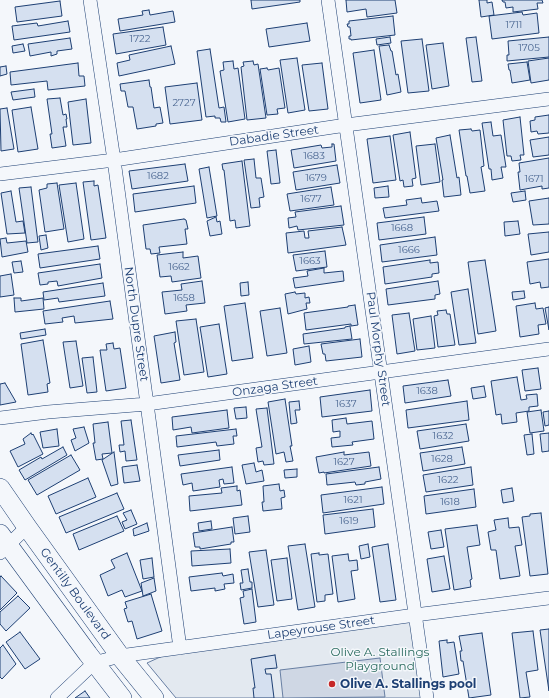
<!DOCTYPE html>
<html>
<head>
<meta charset="utf-8">
<style>
	body { margin:0 }
	canvas { display:block; background:#f4f7fb }
</style>
</head>
<body>
<canvas width="549" height="698"></canvas>
<script>
const c = document.querySelector('canvas').getContext('2d');
c.lineJoin = 'round';
function fill(path, color) {
  c.fillStyle = color;
  c.fill(path, 'evenodd');
}
function toPath(rows) {
  const path = new Path2D();
  for (const r of rows) {
    path.moveTo(r[0], r[1]);
    for (let i = 2; i < r.length; i += 2) path.lineTo(r[i], r[i + 1]);
  }
  return path;
}
function stroke(path, color, width, dash) {
  c.strokeStyle = color;
  c.lineWidth = width;
  c.lineCap = dash ? 'butt' : 'round';
  c.setLineDash(dash || []);
  c.stroke(path);
}
function label(font, color, halo, rows, align = 'center') {
  c.font = font + ' Montserrat,sans-serif';
  c.lineWidth = 3;
  c.setLineDash([]);
  c.textBaseline = 'middle';
  c.strokeStyle = halo;
  c.fillStyle = color;
  for (const [text, x, y, turn = 0] of rows) {
    c.save();
    c.translate(x, y);
    c.rotate((+turn || 0) * Math.PI / 180);
    c.textAlign = isNaN(turn) ? turn : align;
    if (halo) c.strokeText(text, 0, 0);
    c.fillText(text, 0, 0);
    c.restore();
  }
}
const green = toPath([
	[415,615,427,698,176,698,147,663,180,648,415,615]
]);
fill(green, '#e3e9f0');
stroke(green, '#687fa3', 1);
const water = toPath([
	[380,658,385,697,283,698,280,670,380,658]
]);
fill(water, '#cfd7e4');
stroke(water, '#687fa3', 1);
const building = toPath([
	[251,0,300,0,300,2,252,9,251,0],
	[346,0,395,0,397,13,367,17,366,9,347,12,346,0],
	[479,0,487,0,487,3,492,2,494,15,481,17,479,0],
	[502,0,542,0,543,3,537,3,538,9,513,12,513,7,506,8,505,2,503,2,502,0],
	[60,1,62,16,17,22,15,7,60,1],
	[149,10,150,15,173,11,175,22,120,31,118,19,143,15,142,11,149,10],
	[522,12,523,15,537,13,539,33,492,39,489,16,522,12],
	[393,16,395,35,351,40,351,39,349,39,349,36,351,36,350,27,348,27,347,24,349,24,349,21,393,16],
	[68,21,70,32,14,40,12,26,37,23,38,26,68,21],
	[307,23,310,41,269,47,266,29,307,23],
	[163,27,166,45,116,54,113,34,163,27],
	[390,37,391,43,377,45,376,39,390,37],
	[476,37,482,81,472,82,466,38,476,37],
	[549,37,549,57,507,61,507,55,509,55,508,41,549,37],
	[70,38,72,49,57,51,57,54,51,56,51,52,30,56,28,44,70,38],
	[422,39,429,91,408,93,401,41,422,39],
	[443,43,449,86,432,89,426,45,443,43],
	[23,44,25,51,13,53,12,46,23,44],
	[389,45,391,51,392,51,396,75,398,74,401,92,387,95,379,46,389,45],
	[171,46,175,64,119,76,117,63,130,60,129,55,171,46],
	[210,49,219,108,224,107,226,122,221,122,220,118,215,118,215,116,206,117,197,51,210,49],
	[374,50,381,100,360,103,353,53,374,50],
	[297,58,305,110,288,113,280,60,297,58],
	[549,58,549,80,531,83,528,61,549,58],
	[233,61,234,69,238,68,245,119,228,122,220,71,224,70,223,62,233,61],
	[253,61,254,65,258,64,266,118,247,120,241,67,244,66,243,62,253,61],
	[527,62,530,80,512,83,510,70,509,70,508,64,527,62],
	[78,63,79,76,84,76,85,86,48,90,47,81,11,85,10,72,78,63],
	[322,63,328,109,309,111,302,65,322,63],
	[6,66,7,74,0,76,0,67,6,66],
	[267,68,268,70,279,68,285,108,277,109,278,114,267,115,260,69,267,68],
	[149,80,150,87,151,87,154,108,160,107,163,123,156,124,156,126,137,129,133,107,128,107,125,91,121,91,120,84,149,80],
	[197,83,202,120,170,124,165,87,197,83],
	[34,89,35,97,13,100,11,92,34,89],
	[60,98,63,115,66,114,67,119,66,119,67,127,63,127,66,146,52,148,50,134,52,134,47,99,60,98],
	[86,99,91,143,73,145,68,102,86,99],
	[31,107,38,149,18,152,12,110,31,107],
	[7,108,14,149,1,151,0,109,7,108],
	[549,115,549,133,538,134,537,131,531,132,530,121,535,120,535,117,549,115],
	[520,117,524,155,520,155,521,160,512,161,511,156,507,156,503,120,520,117],
	[491,122,493,136,501,135,506,167,501,167,503,178,492,180,491,169,489,169,482,123,491,122],
	[471,129,472,131,480,130,484,166,481,167,485,191,470,193,467,176,466,176,459,130,471,129],
	[410,132,416,178,412,179,413,186,404,187,403,180,400,181,393,135,410,132],
	[450,135,457,178,459,177,461,195,444,197,442,180,443,180,436,138,450,135],
	[390,136,396,180,373,183,367,139,390,136],
	[549,137,549,155,533,157,530,140,549,137],
	[332,144,334,144,336,161,294,168,291,150,321,145,322,148,332,147,332,144],
	[435,144,440,182,421,185,416,146,435,144],
	[276,150,280,183,271,184,267,151,276,150],
	[549,158,549,188,542,189,542,186,520,190,518,172,520,172,519,163,549,158],
	[254,159,256,178,261,178,264,197,259,198,260,207,251,208,244,160,254,159],
	[242,161,250,226,236,228,235,220,230,221,224,170,223,170,222,164,242,161],
	[185,164,188,181,132,189,129,171,185,164],
	[337,165,340,183,296,190,293,172,337,165],
	[209,167,217,216,207,218,199,169,209,167],
	[94,181,94,186,98,185,106,238,91,240,83,182,94,181],
	[57,183,64,229,45,232,39,190,47,188,47,184,57,183],
	[76,183,84,239,68,242,59,185,76,183],
	[194,186,196,203,135,212,133,194,194,186],
	[388,186,389,197,375,198,374,188,388,186],
	[31,187,38,242,27,243,19,188,31,187],
	[331,187,334,205,290,211,287,194,331,187],
	[11,191,16,222,23,221,25,233,7,234,1,193,11,191],
	[525,191,526,200,513,202,511,193,525,191],
	[421,198,422,203,437,201,439,211,385,218,383,208,407,205,406,200,421,198],
	[549,198,549,224,533,225,529,201,549,198],
	[341,206,344,225,298,230,297,226,289,228,288,218,296,217,295,212,341,206],
	[216,217,217,222,220,221,222,234,210,236,207,221,216,217],
	[424,217,426,234,379,240,377,223,424,217],
	[184,219,186,220,188,229,185,229,187,244,159,247,160,253,151,254,150,249,146,249,143,225,184,219],
	[518,221,520,234,505,236,504,222,518,221],
	[342,227,346,245,288,253,286,233,304,231,305,238,309,238,308,231,342,227],
	[549,232,549,252,531,255,528,234,549,232],
	[46,235,48,248,41,250,39,236,46,235],
	[435,237,437,255,382,262,380,245,435,237],
	[6,238,7,243,26,241,28,252,2,257,0,239,6,238],
	[98,246,100,259,40,268,38,254,98,246],
	[325,251,327,267,296,271,293,255,325,251],
	[183,252,183,258,198,256,201,278,172,282,171,276,160,277,157,255,183,252],
	[549,259,549,287,541,288,540,282,530,284,527,262,549,259],
	[430,260,430,263,438,262,439,273,432,274,432,277,385,284,383,267,430,260],
	[485,260,496,331,478,334,468,262,485,260],
	[21,261,23,272,14,273,12,262,21,261],
	[100,264,102,278,58,286,57,281,48,282,48,284,40,285,38,273,100,264],
	[324,268,324,273,343,271,344,281,295,288,293,278,308,276,307,271,324,268],
	[11,274,14,295,0,297,0,276,11,274],
	[202,281,205,303,186,305,187,311,165,314,162,292,182,290,181,284,202,281],
	[438,281,440,294,435,295,435,299,388,305,386,289,438,281],
	[248,282,249,295,241,296,240,283,248,282],
	[103,283,105,296,59,302,58,298,44,300,43,292,103,283],
	[468,289,476,343,459,345,451,292,468,289],
	[524,291,525,298,513,300,512,292,524,291],
	[295,292,296,294,305,293,305,298,309,297,310,303,306,303,307,309,288,314,285,294,295,292],
	[14,298,21,298,21,301,43,298,44,309,15,312,14,298],
	[110,301,113,319,75,323,74,316,62,318,63,322,45,324,43,311,110,301],
	[245,303,253,358,232,361,224,306,245,303],
	[535,303,536,309,543,308,546,324,538,325,539,334,520,337,516,306,535,303],
	[355,305,358,325,351,326,351,324,306,330,304,313,348,307,348,306,355,305],
	[549,307,549,330,545,308,549,307],
	[280,308,287,353,267,356,260,311,280,308],
	[446,310,447,314,450,314,455,345,438,347,434,316,438,315,437,311,446,310],
	[409,313,415,351,397,354,392,315,409,313],
	[431,316,435,348,417,350,413,319,431,316],
	[196,319,204,372,184,375,176,321,196,319],
	[219,324,227,374,208,377,200,327,219,324],
	[350,326,352,339,304,344,303,334,345,328,345,327,350,326],
	[45,329,46,335,21,339,20,333,45,329],
	[175,332,176,342,174,343,180,380,161,383,154,336,175,332],
	[360,339,362,357,326,361,325,354,323,354,321,344,360,339],
	[43,340,50,383,47,384,48,392,28,395,21,344,43,340],
	[76,341,83,386,70,388,63,342,76,341],
	[113,343,114,349,120,348,126,388,106,391,100,350,107,350,106,344,113,343],
	[309,346,311,362,295,365,293,349,309,346],
	[93,357,97,392,87,393,82,358,93,357],
	[538,368,541,389,525,391,522,370,538,368],
	[517,377,521,400,527,399,526,395,537,394,538,406,529,407,529,411,516,413,517,422,502,424,501,414,496,415,491,381,517,377],
	[448,380,451,396,405,403,403,386,448,380],
	[5,383,16,402,0,405,0,384,5,383],
	[484,386,486,397,473,399,471,388,484,386],
	[370,390,372,411,322,417,320,397,370,390],
	[285,399,292,446,290,446,293,461,286,462,284,452,276,454,268,402,285,399],
	[299,401,300,410,295,410,297,423,291,424,289,402,299,401],
	[467,401,469,420,408,428,406,410,467,401],
	[246,407,247,418,236,419,234,408,246,407],
	[267,408,274,464,264,465,263,461,258,462,256,448,262,447,256,409,267,408],
	[227,410,229,428,192,433,191,427,173,430,172,417,227,410],
	[541,410,544,431,530,433,527,412,541,410],
	[549,411,549,425,545,426,543,412,549,411],
	[346,418,347,424,372,421,374,439,352,442,353,445,332,447,331,438,340,437,340,431,333,432,332,420,346,418],
	[131,420,137,460,126,461,125,451,120,452,119,445,124,445,121,421,131,420],
	[108,422,112,453,102,454,103,459,96,460,93,443,95,443,93,424,108,422],
	[466,424,469,441,420,449,417,431,466,424],
	[84,427,89,443,75,451,71,440,76,438,73,429,84,427],
	[57,429,59,446,43,448,40,432,57,429],
	[236,429,237,436,233,436,234,444,217,446,216,442,177,447,176,436,236,429],
	[31,433,32,435,33,434,43,454,18,467,10,451,25,444,23,439,31,433],
	[549,433,549,451,542,452,540,434,549,433],
	[532,434,534,454,527,455,524,435,532,434],
	[63,447,67,455,25,480,19,470,41,457,42,459,63,447],
	[462,447,465,464,423,471,420,453,462,447],
	[219,450,220,460,180,466,178,455,219,450],
	[114,452,118,484,111,486,102,460,114,452],
	[344,452,344,455,369,452,371,466,324,473,324,472,319,473,316,457,344,452],
	[71,455,80,470,37,495,28,480,71,455],
	[254,463,256,472,262,470,264,481,246,484,242,465,254,463],
	[137,465,140,481,124,483,122,467,137,465],
	[232,467,234,483,224,484,223,479,219,480,220,487,193,491,192,483,183,485,181,474,232,467],
	[379,467,381,479,365,482,365,484,356,485,355,482,327,485,326,474,379,467],
	[471,467,473,485,426,492,423,475,471,467],
	[297,469,297,477,285,478,284,470,297,469],
	[88,478,96,497,56,514,48,496,88,478],
	[279,484,280,491,284,490,285,497,281,498,282,509,263,511,262,502,264,502,263,486,279,484],
	[237,486,237,491,240,490,242,505,190,511,189,496,222,493,221,488,237,486],
	[382,487,384,504,323,513,321,495,382,487],
	[512,488,514,501,503,503,501,490,512,488],
	[474,489,476,507,426,514,424,496,474,489],
	[117,493,124,509,66,533,59,517,117,493],
	[373,509,375,527,325,534,323,515,373,509],
	[131,510,137,524,125,529,122,522,127,520,123,513,131,510],
	[541,513,548,574,530,576,522,517,530,516,530,514,541,513],
	[117,516,124,531,79,550,73,534,117,516],
	[248,516,250,532,235,534,233,518,248,516],
	[508,518,509,528,519,527,522,545,515,546,520,576,500,579,496,550,491,550,488,532,496,530,494,520,508,518],
	[211,521,212,529,199,531,198,523,211,521],
	[147,523,149,531,134,536,133,529,147,523],
	[477,525,480,545,467,547,472,579,470,580,471,587,454,590,445,529,477,525],
	[232,527,234,542,231,542,231,544,200,549,200,547,195,547,193,533,232,527],
	[441,530,444,547,431,549,428,532,441,530],
	[305,544,315,607,298,610,288,546,305,544],
	[368,544,370,557,361,559,359,546,368,544],
	[388,544,396,600,380,602,372,547,388,544],
	[230,549,231,563,192,566,191,551,230,549],
	[266,550,274,605,258,607,249,552,266,550],
	[127,553,142,591,125,597,122,590,108,596,100,575,115,568,111,560,127,553],
	[319,553,319,555,328,554,333,594,325,595,325,601,317,602,311,554,319,553],
	[348,554,349,561,357,560,358,570,351,571,355,599,338,602,332,556,348,554],
	[444,556,450,589,432,592,427,559,444,556],
	[152,558,154,577,143,579,140,560,152,558],
	[287,558,292,599,277,601,271,560,287,558],
	[248,569,250,582,252,582,252,588,241,590,240,583,243,583,241,570,248,569],
	[222,573,223,576,233,574,234,583,224,584,225,589,215,591,215,588,191,591,189,577,222,573],
	[1,576,17,593,0,610,0,577,1,576],
	[154,578,156,591,143,596,141,583,154,578],
	[252,589,256,622,244,624,240,598,244,597,243,591,252,589],
	[151,594,162,631,137,639,132,621,128,622,124,609,127,608,125,602,151,594],
	[18,596,30,608,6,631,0,624,0,612,18,596],
	[549,629,549,691,540,630,549,629],
	[533,631,538,670,526,672,530,697,520,698,512,633,533,631],
	[20,632,40,659,25,669,6,642,20,632],
	[482,633,491,695,469,698,463,661,461,661,460,651,462,651,459,636,482,633],
	[447,640,447,643,454,642,459,674,443,677,439,641,447,640],
	[3,645,16,664,2,679,0,677,0,648,3,645],
	[275,655,277,668,265,669,266,674,271,674,274,698,254,698,253,688,255,688,251,659,275,655],
	[85,691,90,698,75,698,85,691]
]);
fill(building, '#d5e0f0');
stroke(building, '#1d3f73', 1);
const minor = toPath([
	[90,0,114,160,180,648],
	[328,0,427,698],
	[0,174,114,160,346,125,549,99],
	[0,418,48,412,147,404,549,349],
	[0,553,27,527],
	[57,698,94,663,120,656,415,615,549,598]
]);
const secondary = toPath([
	[0,488,27,527,120,656,154,698],
	[0,534,88,654,122,698]
]);
stroke(minor, '#1d3f73', 14);
stroke(secondary, '#1d3f73', 20);
stroke(minor, '#f4f7fb', 13);
stroke(secondary, '#f4f7fb', 19);
for (const [x, y, r, color] of [
	[332,684,4,"#c62828"]
]) {
  const dot = new Path2D();
  dot.arc(x, y, r, 0, 2 * Math.PI);
  c.fillStyle = color;
  c.fill(dot);
  stroke(dot, '#f4f7fb', 1.5);
}
label('10px', '#4b6792', null, [
	["1711",514,25],
	["1722",140,39],
	["1705",529,48],
	["2727",184,103],
	["1683",314,156],
	["1682",158,176],
	["1679",316,178],
	["1671",534,179],
	["1677",311,199],
	["1668",402,228],
	["1666",409,250],
	["1663",310,261],
	["1662",179,267],
	["1658",184,298],
	["1638",427,391],
	["1637",346,404],
	["1632",443,436],
	["1628",442,459],
	["1627",344,462],
	["1622",448,480],
	["1621",353,500],
	["1618",450,502],
	["1619",349,521]
]);
label('12px', '#1d3f73', '#f4f7fb', [
	["Dabadie Street",274,136,-8],
	["North Dupre Street",136,324,82],
	["Paul Morphy Street",378,349,82],
	["Onzaga Street",275,387,-8],
	["Gentilly Boulevard",75,594,54],
	["Lapeyrouse Street",321,628,-8]
]);
label('12px', '#2c6c60', '#f4f7fb', [
	["Olive A. Stallings",380,652],
	["Playground",380,666]
]);
label('bold 12px', '#1d3f73', '#f4f7fb', [
	["Olive A. Stallings pool",340,684]
], 'left');
</script>
</body>
</html>
